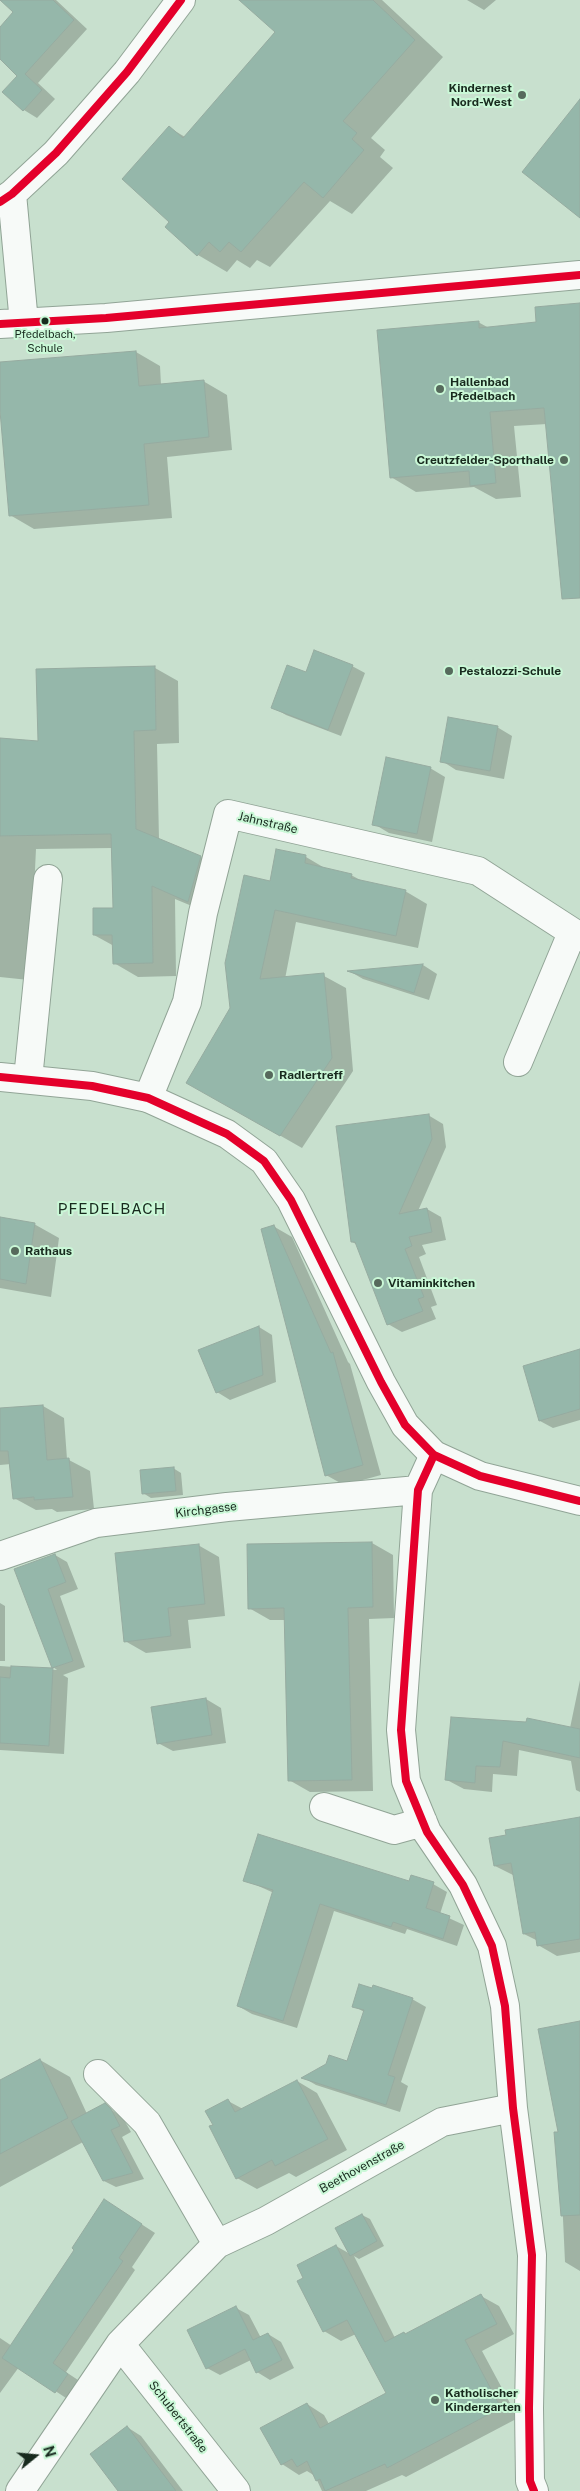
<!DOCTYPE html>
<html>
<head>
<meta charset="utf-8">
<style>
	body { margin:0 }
	#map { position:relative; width:580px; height:2491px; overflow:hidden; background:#c8e0ce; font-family:"Public Sans",sans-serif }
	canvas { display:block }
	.north { position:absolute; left:10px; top:2431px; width:50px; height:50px; -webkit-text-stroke:4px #caf8d7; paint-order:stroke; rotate:73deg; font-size:14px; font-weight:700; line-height:20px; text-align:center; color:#182a1e }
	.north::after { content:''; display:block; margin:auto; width:18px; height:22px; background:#182a1e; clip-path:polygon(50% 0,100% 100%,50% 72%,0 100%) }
</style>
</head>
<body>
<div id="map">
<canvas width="580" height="2491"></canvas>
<div class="north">N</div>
</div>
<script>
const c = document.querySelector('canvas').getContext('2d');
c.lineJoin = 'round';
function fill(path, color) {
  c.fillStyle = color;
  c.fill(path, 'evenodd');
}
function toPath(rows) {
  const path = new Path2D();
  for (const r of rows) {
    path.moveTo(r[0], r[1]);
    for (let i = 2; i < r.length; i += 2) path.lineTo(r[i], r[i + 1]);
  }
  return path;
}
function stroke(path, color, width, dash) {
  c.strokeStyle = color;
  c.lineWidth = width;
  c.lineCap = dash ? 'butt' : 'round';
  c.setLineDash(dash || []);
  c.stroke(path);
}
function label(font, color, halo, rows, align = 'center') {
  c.font = font + ' "Public Sans",sans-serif';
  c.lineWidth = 4;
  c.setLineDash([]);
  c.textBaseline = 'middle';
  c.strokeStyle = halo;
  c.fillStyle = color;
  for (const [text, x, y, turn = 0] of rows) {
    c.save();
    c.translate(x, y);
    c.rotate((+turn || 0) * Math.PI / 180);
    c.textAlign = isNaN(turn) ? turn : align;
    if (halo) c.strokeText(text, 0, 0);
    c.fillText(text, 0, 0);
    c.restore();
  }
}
fill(toPath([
	[24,0,56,0,87,29,38,83,55,99,37,118,24,110,3,92,19,76,0,51,0,28],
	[241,0,382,0,443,57,371,138,385,150,380,157,393,168,352,214,330,201,270,267,257,260,250,268,237,260,227,272,198,255,167,227,171,222,170,128,185,137,276,31],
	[467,0,496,0,484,10],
	[580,304,580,571,547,424,514,426,521,497,496,499,474,487,416,492,391,477,478,322,489,328,537,324],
	[136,352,160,366,161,385,203,381,227,395,232,450,167,457,172,518,34,529,10,515,0,396,0,363],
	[352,666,365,673,341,736,286,715,273,707,306,674],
	[155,668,178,681,179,743,157,744,159,840,201,857,224,871,211,914,175,899,176,976,138,977,114,963,114,946,94,935,114,909,113,848,36,849,34,890,38,981,0,977,0,739,39,743],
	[497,727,512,736,504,779,456,770,442,761],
	[430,768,445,777,432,842,389,833,374,824],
	[277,851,306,857,328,870,351,875,364,882,405,891,427,904,418,948,296,922,285,979,324,976,346,988,353,1071,302,1148,209,1095,231,1008,271,882],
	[423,965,437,974,429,1000,363,979,351,972],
	[428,1115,443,1124,446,1147,418,1211,427,1209,441,1217,446,1240,422,1245,426,1254,419,1257,437,1305,431,1307,436,1319,402,1332,388,1324,358,1245,352,1242],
	[0,1218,34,1224,59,1238,51,1297,0,1288],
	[273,1226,292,1237,348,1362,350,1364,381,1475,344,1485,326,1475],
	[259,1327,272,1335,276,1382,230,1400,217,1392,200,1350],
	[580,1351,580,1420,553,1428,540,1421],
	[43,1406,64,1418,67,1459,90,1471,94,1509,57,1512,52,1509,36,1510,14,1498,11,1464,0,1465,0,1409],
	[173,1468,181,1473,183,1495,151,1498,143,1493],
	[372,1543,393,1555,394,1618,369,1619,373,1791,310,1792,289,1780,285,1620,270,1620,249,1608,248,1545],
	[198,1545,219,1557,225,1616,188,1620,191,1648,146,1653,125,1641],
	[55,1555,67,1562,78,1589,60,1596,85,1667,63,1675,68,1678,64,1754,0,1750,0,1666,57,1670,53,1667,17,1570],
	[0,1603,5,1606,5,1661,0,1661],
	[580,1680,580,1792,576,1790,571,1761,519,1750,517,1776,493,1774,492,1792,464,1789,447,1780,452,1718,570,1728],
	[206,1699,221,1708,226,1743,173,1751,158,1743],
	[580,1819,580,1952,557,1956,538,1945,538,1941,524,1934,515,1876,495,1866],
	[245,1880,433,1884,447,1892,440,1914,464,1925,457,1946,407,1929,405,1934,334,1911,297,2028,252,2014,238,2006,274,1893],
	[373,1990,412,1999,426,2007,401,2082,408,2086,400,2112,316,2085,304,2078,348,2063,364,2012,354,2006],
	[580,2023,580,2271,565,2262,559,2133],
	[40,2060,70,2077,87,2114,105,2105,123,2118,131,2132,122,2137,144,2179,116,2187,104,2181,83,2142,0,2187,0,2081],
	[297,2081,317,2093,347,2150,296,2177,289,2173,257,2189,237,2178,214,2125,228,2101,243,2109],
	[118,2209,155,2233,132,2267,135,2270,66,2372,81,2382,69,2400,19,2367,0,2393,0,2338,12,2346],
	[362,2215,370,2219,384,2246,359,2259,354,2256,395,2338,404,2333,407,2335,481,2296,499,2306,514,2334,482,2351,518,2418,406,2477,402,2475,366,2491,322,2491,315,2476,307,2471,299,2475,282,2464,307,2404,324,2415,329,2424,388,2394,356,2334,341,2341,324,2331,305,2278,336,2246,352,2255,337,2228],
	[236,2308,249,2315,261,2338,268,2334,281,2342,294,2368,270,2380,257,2372,251,2360,220,2375,207,2368],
	[127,2427,141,2436,183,2491,120,2491]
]), '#0003');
const building = toPath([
	[0,0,53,0,74,20,25,74,42,90,23,111,2,92,17,76,0,59,0,27,13,12,0,0],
	[239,0,373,0,415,40,343,121,357,133,352,139,364,150,323,198,304,182,241,252,229,242,220,252,209,242,197,256,165,227,169,222,122,179,169,126,183,138,275,32,239,0],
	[580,99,580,218,522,172,580,99],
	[580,303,580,598,562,599,544,408,490,412,496,483,470,486,469,471,390,478,377,330,479,321,479,328,536,322,535,307,580,303],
	[136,351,139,386,204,380,209,437,144,444,149,505,9,516,0,411,0,362,136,351],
	[314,650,353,665,328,730,271,708,287,665,306,672,314,650],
	[155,666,156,730,134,731,136,829,201,856,188,902,152,886,153,963,113,964,112,935,93,935,93,908,113,908,111,834,0,836,0,738,38,741,36,669,155,666],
	[448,717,498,726,490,771,440,762,448,717],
	[386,757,431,767,417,834,372,825,386,757],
	[276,849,306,855,305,863,352,874,351,878,406,890,396,936,275,910,260,979,324,973,332,1058,280,1136,186,1083,230,1008,225,963,244,875,270,881,276,849],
	[423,964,414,993,347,971,423,964],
	[429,1114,432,1139,399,1214,427,1208,432,1232,409,1237,412,1246,405,1249,424,1297,418,1299,423,1311,387,1325,355,1242,351,1242,336,1126,429,1114],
	[0,1217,35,1223,26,1284,0,1279,0,1217],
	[274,1225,331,1353,333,1352,363,1465,325,1476,261,1229,274,1225],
	[259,1326,263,1375,216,1393,198,1350,259,1326],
	[580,1349,580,1409,539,1421,523,1366,580,1349],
	[43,1405,47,1460,69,1458,73,1497,34,1500,34,1497,13,1499,8,1451,0,1451,0,1408,43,1405],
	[174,1467,176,1491,142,1494,140,1470,174,1467],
	[372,1542,373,1607,348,1608,352,1780,288,1781,284,1608,248,1609,247,1544,372,1542],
	[199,1544,205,1604,168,1608,171,1636,124,1642,115,1553,199,1544],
	[55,1554,66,1582,48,1589,73,1661,52,1668,14,1569,55,1554],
	[11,1666,53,1668,49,1746,0,1743,0,1677,10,1678,11,1666],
	[206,1698,212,1735,157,1744,151,1707,206,1698],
	[451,1717,526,1722,527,1718,580,1729,580,1758,503,1741,500,1767,476,1766,475,1783,445,1780,451,1717],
	[580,1817,580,1939,537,1946,535,1932,523,1934,511,1863,494,1866,489,1838,506,1835,505,1830,580,1817],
	[258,1834,409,1881,411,1875,434,1882,426,1908,450,1916,443,1939,393,1922,391,1927,320,1904,283,2021,237,2006,273,1890,243,1881,258,1834],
	[359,1984,372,1988,373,1985,413,1998,388,2075,395,2077,386,2105,301,2078,326,2064,329,2055,347,2061,364,2010,352,2007,359,1984],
	[580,2021,580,2215,561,2216,554,2132,558,2132,538,2029,580,2021],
	[40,2059,68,2118,0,2154,0,2080,40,2059],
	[297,2080,328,2139,275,2166,272,2160,236,2179,209,2126,213,2125,205,2111,228,2099,235,2112,297,2080],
	[105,2103,111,2109,120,2126,111,2130,133,2173,103,2181,71,2121,105,2103],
	[104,2199,142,2224,119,2258,123,2261,53,2363,68,2374,55,2393,2,2358,74,2250,72,2248,104,2199],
	[362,2214,377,2241,350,2256,335,2228,362,2214],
	[336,2245,385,2342,404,2332,405,2334,481,2294,497,2324,465,2340,501,2408,387,2468,385,2464,325,2491,320,2479,316,2481,307,2461,297,2467,292,2459,281,2465,260,2428,307,2403,320,2428,386,2393,347,2320,323,2332,297,2281,303,2278,297,2265,336,2245],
	[236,2306,253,2340,268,2333,282,2360,256,2373,245,2349,206,2369,187,2330,236,2306],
	[127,2426,176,2491,118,2491,90,2454,127,2426]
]);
fill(building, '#95b7aa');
stroke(building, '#96aba0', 1);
const minor = toPath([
	[12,194,24,323],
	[0,202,12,194,56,153,127,72,181,0],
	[0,324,106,318,580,275],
	[518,1062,572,933],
	[28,1079,48,879],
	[148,1098,187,1002,203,913,228,814,478,871,580,937],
	[434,1455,418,1490,401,1730,406,1781,427,1832,463,1885,492,1946,505,2006,513,2108,532,2255,529,2408,530,2481,534,2491],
	[0,1556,96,1523,227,1507,418,1490],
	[324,1807,394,1830,423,1822],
	[98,2074,147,2123,217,2244],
	[120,2344,236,2491],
	[20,2491,120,2344,217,2244,266,2221,442,2122,513,2108]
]);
const major = toPath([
	[0,1077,92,1086,148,1098,227,1134,264,1161,291,1200,381,1382,405,1425,434,1455,480,1476,580,1501]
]);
stroke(minor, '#91a496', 30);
stroke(major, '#91a496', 30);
stroke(minor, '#f7faf8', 28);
stroke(major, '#f7faf8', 28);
stroke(toPath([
	[0,202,12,194,56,153,127,72,181,0],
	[0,324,106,318,580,275],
	[0,1077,92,1086,148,1098,227,1134,264,1161,291,1200,381,1382,405,1425,434,1455,480,1476,580,1501],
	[434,1455,418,1490,401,1730,406,1781,427,1832,463,1885,492,1946,505,2006,513,2108,532,2255,529,2408,530,2481,534,2491]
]), '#e4002b', 8);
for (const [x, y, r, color] of [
	[522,95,5,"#566a5c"],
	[45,321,4.5,"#182a1e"],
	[440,389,5,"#566a5c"],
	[564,460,5,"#566a5c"],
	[449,671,5,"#566a5c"],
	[269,1075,5,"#566a5c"],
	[15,1251,5,"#566a5c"],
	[378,1283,5,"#566a5c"],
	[435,2400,5,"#566a5c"]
]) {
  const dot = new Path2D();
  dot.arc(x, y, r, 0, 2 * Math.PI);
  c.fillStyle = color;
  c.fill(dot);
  stroke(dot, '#caf8d7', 2);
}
label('11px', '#182a1e', '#caf8d7', [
	["Pfedelbach,",45,335],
	["Schule",45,349]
]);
label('bold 12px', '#182a1e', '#caf8d7', [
	["Kindernest",512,88,"right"],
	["Nord-West",512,102,"right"],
	["Hallenbad",450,382],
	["Pfedelbach",450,396],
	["Creutzfelder-Sporthalle",554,460,"right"],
	["Pestalozzi-Schule",459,671],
	["Radlertreff",279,1075],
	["Rathaus",25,1251],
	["Vitaminkitchen",388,1283],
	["Katholischer",445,2393],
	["Kindergarten",445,2407]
], 'left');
label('12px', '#182a1e', '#caf8d7', [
	["Jahnstraße",268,823,13],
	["Kirchgasse",206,1510,-7],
	["Beethovenstraße",362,2167,-29],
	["Schubertstraße",178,2417,52]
]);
c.letterSpacing = '1px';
label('15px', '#182a1e', '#caf8d7', [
	["PFEDELBACH",112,1209]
]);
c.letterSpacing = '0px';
</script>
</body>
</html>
